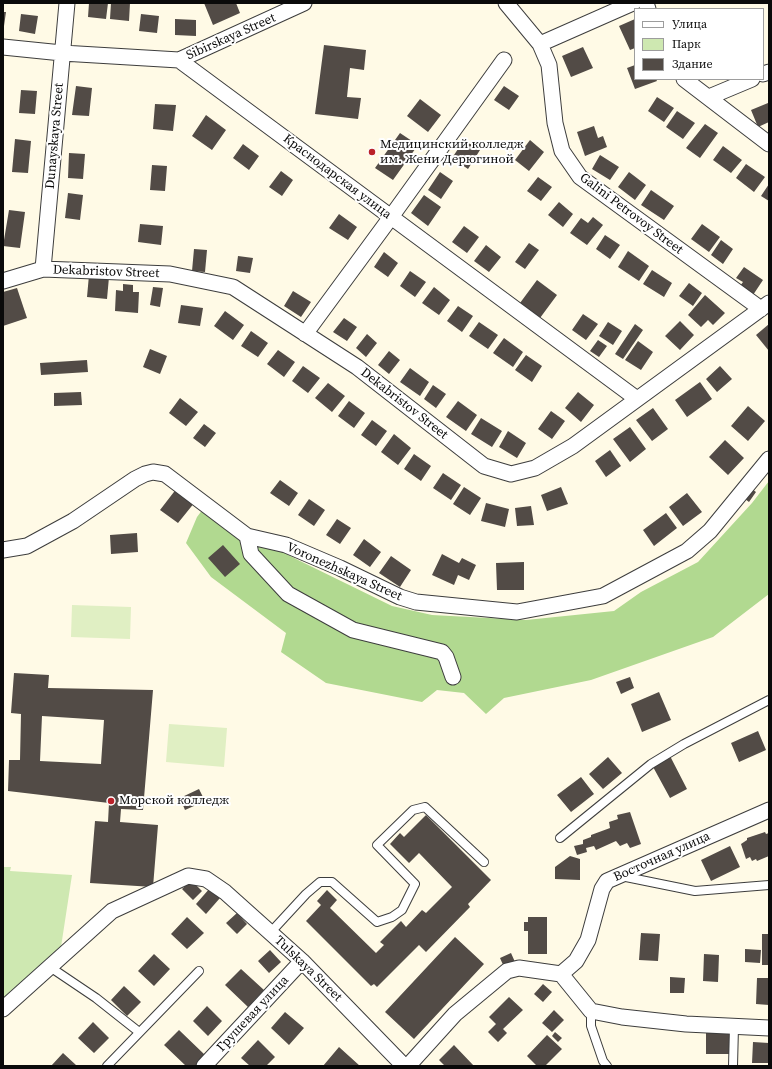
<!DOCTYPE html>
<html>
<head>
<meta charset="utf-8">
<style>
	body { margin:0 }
	#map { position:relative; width:772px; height:1069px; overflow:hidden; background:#fffae6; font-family:"Source Serif 4",serif }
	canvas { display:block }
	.frame { position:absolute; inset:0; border:4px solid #0a0a0a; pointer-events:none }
	.legend { position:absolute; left:634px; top:8px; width:130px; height:72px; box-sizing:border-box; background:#fff; border:1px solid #9d9d9d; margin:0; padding:5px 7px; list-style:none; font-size:12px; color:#0a0a0a }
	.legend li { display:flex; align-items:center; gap:8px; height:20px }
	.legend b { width:20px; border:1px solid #9d9d9d }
</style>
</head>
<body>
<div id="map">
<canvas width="772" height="1069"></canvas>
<div class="frame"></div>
<ul class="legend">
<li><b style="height:5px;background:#fff"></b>Улица</li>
<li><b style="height:11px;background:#cee8b1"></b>Парк</li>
<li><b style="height:11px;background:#524b46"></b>Здание</li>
</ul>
</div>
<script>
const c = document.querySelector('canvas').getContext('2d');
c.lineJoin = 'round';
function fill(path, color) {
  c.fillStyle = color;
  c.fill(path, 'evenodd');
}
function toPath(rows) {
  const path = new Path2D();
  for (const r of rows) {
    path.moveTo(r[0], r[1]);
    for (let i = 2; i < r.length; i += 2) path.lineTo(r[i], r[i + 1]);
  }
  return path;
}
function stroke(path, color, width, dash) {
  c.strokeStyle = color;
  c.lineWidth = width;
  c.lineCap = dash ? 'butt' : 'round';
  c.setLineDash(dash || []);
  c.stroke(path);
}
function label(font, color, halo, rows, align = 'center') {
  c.font = font + ' "Source Serif 4",serif';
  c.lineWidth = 4;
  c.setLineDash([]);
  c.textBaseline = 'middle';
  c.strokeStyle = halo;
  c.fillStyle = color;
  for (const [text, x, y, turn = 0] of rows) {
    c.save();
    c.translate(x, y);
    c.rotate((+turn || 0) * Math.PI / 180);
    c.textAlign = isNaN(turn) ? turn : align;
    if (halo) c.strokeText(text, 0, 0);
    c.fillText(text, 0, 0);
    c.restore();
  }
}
fill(toPath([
	[3,867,11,867,10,871,72,875,61,947,3,999]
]), '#cee8b1');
fill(toPath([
	[769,481,769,594,713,637,591,680,504,698,486,714,464,693,437,690,422,702,326,683,281,652,286,633,211,577,186,543,197,517,203,509,296,559,392,606,432,615,526,620,614,611,641,592,698,562,752,503]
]), '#b1d990');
fill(toPath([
	[72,605,131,607,130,639,71,637],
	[169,724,227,728,224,767,166,762]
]), '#e0efc3');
fill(toPath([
	[89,3,108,3,106,19,88,17],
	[111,3,130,3,129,21,110,19],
	[204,3,236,3,240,13,213,25],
	[3,12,6,12,4,26,3,26],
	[21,14,38,16,35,34,19,31],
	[141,14,159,16,157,33,139,31],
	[175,19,196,20,196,36,175,35],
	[635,19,635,48,630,50,619,26],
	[324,45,366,50,364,70,350,68,347,97,361,98,358,119,315,114],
	[583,47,593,68,571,77,562,56],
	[635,65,635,79,656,79,657,81,635,89,627,68],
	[76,86,92,88,89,116,72,115],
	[504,86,519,96,509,110,494,100],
	[21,90,37,91,35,114,19,113],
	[657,97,674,108,664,122,648,111],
	[420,99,441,115,428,132,407,116],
	[768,103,769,122,758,127,751,110],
	[155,104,176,105,173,131,153,129],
	[677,111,695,123,683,139,666,127],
	[206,115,226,130,212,150,192,136],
	[705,124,718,133,700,158,686,148],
	[594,126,598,138,603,136,607,147,585,156,577,132],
	[400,133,418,145,393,180,375,168],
	[15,139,31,141,28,173,12,172],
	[464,140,480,150,468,169,452,158],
	[530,140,544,152,529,171,515,160],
	[243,144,259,156,249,170,233,158],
	[723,146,742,160,731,173,713,160],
	[69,153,85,154,83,179,68,178],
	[600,155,619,167,610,180,592,169],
	[746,164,765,177,754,192,736,178],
	[152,165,167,166,165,191,150,190],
	[281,171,293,180,282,196,269,187],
	[440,172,453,181,441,199,428,190],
	[629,172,646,185,635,200,618,187],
	[538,177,552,187,541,201,527,191],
	[769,184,769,201,761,196],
	[651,190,674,206,664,220,641,205],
	[68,193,83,195,80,220,65,218],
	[424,195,441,207,428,226,411,213],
	[559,202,573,214,563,227,548,215],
	[9,210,25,212,20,248,3,246],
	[339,214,357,227,348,240,329,228],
	[593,217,603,225,587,245,570,233,581,218,588,223],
	[140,224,163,226,161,245,138,242],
	[702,224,720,237,709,252,691,239],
	[464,226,479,237,467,253,452,242],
	[605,235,620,245,610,259,596,249],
	[721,240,733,249,723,264,711,255],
	[529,243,539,250,525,269,515,262],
	[486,245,501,257,489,272,474,261],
	[194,249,207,250,205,272,192,271],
	[628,251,649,266,639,281,618,267],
	[384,252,398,263,388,277,374,267],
	[238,256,253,258,250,273,236,271],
	[744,267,763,280,753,295,740,286,743,282,736,278],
	[652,270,672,283,664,297,643,284],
	[410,271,426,282,415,297,400,286],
	[89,275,109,277,107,299,87,297],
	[537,280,557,295,540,318,520,303],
	[689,283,702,293,693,306,679,296],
	[123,284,133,285,133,292,139,292,138,313,115,311,116,290,123,291],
	[153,287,163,288,160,307,150,305],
	[434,287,450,300,439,315,422,303],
	[17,288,27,318,3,326,3,292],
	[293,291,311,302,301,317,284,306],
	[705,295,725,313,713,325,708,320,701,327,688,315],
	[181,305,203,308,200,326,178,323],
	[458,306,473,316,462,332,447,321],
	[225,311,244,325,233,340,214,326],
	[583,314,598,324,586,340,572,330],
	[344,318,357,327,347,341,333,332],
	[680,321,694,335,680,350,665,336],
	[479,322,498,335,488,349,469,336],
	[608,322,622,331,613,345,599,336],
	[635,324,643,330,623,359,615,354],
	[769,324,769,351,756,335],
	[251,331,268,343,258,357,241,346],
	[367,334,377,343,366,357,356,348],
	[504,338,523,352,513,367,493,353],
	[598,340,607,346,599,357,590,351],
	[638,341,653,352,641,370,625,360],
	[150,349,167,356,160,374,143,367],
	[278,350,295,362,284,377,267,364],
	[389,351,400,360,389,374,378,365],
	[526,355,542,366,532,382,515,370],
	[87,360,88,372,41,375,40,363],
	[303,366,320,378,308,393,292,381],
	[720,366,732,379,717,392,706,379],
	[410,368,429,382,420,396,400,382],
	[700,382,712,399,687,417,675,400],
	[328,383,345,396,332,412,315,398],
	[433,385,446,394,436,408,424,399],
	[81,392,82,405,54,406,54,393],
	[578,392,594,405,581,422,565,408],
	[180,398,198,412,186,426,169,413],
	[349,401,365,413,354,428,338,416],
	[458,401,477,415,466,431,446,417],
	[748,406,765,421,748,441,731,426],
	[653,408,668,429,652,441,636,420],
	[551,411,565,421,552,439,538,429],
	[481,418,502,431,492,447,471,434],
	[372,420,387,431,376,446,361,435],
	[204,424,216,433,205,447,193,438],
	[630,427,646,449,630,462,613,439],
	[508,431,526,443,517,458,499,447],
	[394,434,411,448,398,465,381,452],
	[725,440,744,458,728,475,709,457],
	[610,450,621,466,606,477,595,461],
	[414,454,431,466,421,481,404,469],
	[443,473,461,485,451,500,433,488],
	[280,480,298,493,289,506,270,493],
	[748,486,756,492,749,502,741,496],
	[464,487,481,498,470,515,453,504],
	[561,487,568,504,547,511,541,495],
	[177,488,195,502,178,523,160,510],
	[687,493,702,512,683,526,669,507],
	[309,499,325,510,314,526,298,515],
	[486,503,509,509,505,527,481,521],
	[531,506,534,525,517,526,515,508],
	[666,513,677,528,654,546,643,530],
	[337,519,351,528,340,544,326,535],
	[137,533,138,552,111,554,110,535],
	[364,539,381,552,370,567,353,555],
	[223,545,240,564,225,577,208,558],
	[442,554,459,563,462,558,476,565,469,580,458,575,454,585,432,575],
	[391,556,411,570,400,587,379,573],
	[524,562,524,590,497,590,496,563],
	[14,673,49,675,48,688,153,690,143,810,121,809,120,822,158,825,153,887,90,883,95,821,108,822,109,803,8,791,9,760,20,760,21,714,11,713],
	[42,716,104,720,101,764,40,761],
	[630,677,634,688,621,694,616,682],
	[659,692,671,720,642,732,631,704],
	[758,731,766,750,739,762,731,743],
	[670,756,687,789,670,798,652,765],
	[608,757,622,773,603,789,589,774],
	[581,777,594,794,571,812,557,795],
	[199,789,205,801,185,810,180,798],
	[630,812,641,844,630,848,627,843,620,846,616,841,596,850,594,846,586,848,587,852,577,855,574,846,583,844,583,840,591,837,591,835,610,828,609,822,618,819,617,815],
	[426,815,491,880,468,904,470,907,426,952,419,945,377,987,374,984,371,986,306,921,321,905,317,901,327,890,337,900,330,908,376,953,384,945,380,942,401,921,406,927,422,910,426,913,452,887,419,853,409,863,390,844,400,833,404,837],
	[765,832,766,834,769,833,769,856,757,861,756,859,752,861,750,857,746,859,741,844,747,840,747,838],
	[730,846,740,867,711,881,701,860],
	[570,856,580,859,580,880,555,879,555,867],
	[191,880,202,891,193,900,182,889],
	[210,888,220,898,206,914,196,904],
	[237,913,247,924,237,934,226,923],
	[187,917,204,933,187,949,171,934],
	[528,917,547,917,547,954,528,954,528,931,524,931,524,922,528,922],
	[641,933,660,934,658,961,639,960],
	[762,934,769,934,769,965,762,965],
	[455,937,484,964,414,1039,385,1012],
	[745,949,761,950,760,963,745,962],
	[270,950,281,962,269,973,258,961],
	[511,953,515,962,504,967,500,958],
	[154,954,170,969,154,986,138,971],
	[704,954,719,955,718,982,703,981],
	[241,969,264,990,248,1007,225,985],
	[670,977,685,978,684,993,670,993],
	[757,978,769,978,769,1005,756,1004],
	[543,984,552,992,543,1002,534,994],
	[124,986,141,1002,127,1016,111,1000],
	[509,997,523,1010,503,1029,507,1033,498,1042,488,1032,496,1024,489,1017],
	[207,1006,222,1021,208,1036,193,1021],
	[554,1010,564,1020,552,1032,542,1023],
	[285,1012,304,1028,289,1045,271,1028],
	[93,1022,109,1038,94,1053,78,1038],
	[179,1030,205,1055,195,1066,186,1066,164,1045],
	[555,1032,562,1038,558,1042,552,1036],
	[706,1032,730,1032,729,1054,706,1054],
	[547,1035,562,1049,545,1066,537,1066,527,1056],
	[258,1040,275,1057,266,1066,250,1066,241,1058],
	[753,1042,769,1043,769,1063,752,1063],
	[454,1045,474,1066,445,1066,439,1060],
	[339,1047,360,1066,323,1066],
	[63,1053,76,1065,75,1066,51,1066]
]), '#524b46');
const service = toPath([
	[560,838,651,764,684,744,769,700],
	[621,876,695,891,769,885],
	[270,933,306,894,320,882,332,882,377,922,392,917,402,910,415,884,377,845,413,810,425,807,484,862],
	[50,967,96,998,139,1032],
	[591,1011,591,1026,603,1061,607,1066],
	[107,1066,199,971],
	[733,1066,734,1027]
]);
const minor = toPath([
	[506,3,540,44,549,65,555,123,562,151,580,177,761,309],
	[646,3,648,9],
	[540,44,633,3],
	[3,47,62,53,179,60,637,399],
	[179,60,304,3],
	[763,74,769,72],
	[684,79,769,144],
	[709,97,752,79],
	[43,269,67,3],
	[3,281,43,269,170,274,233,287,357,367,484,466,511,474,535,468,573,446,769,303],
	[305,334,391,217,504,60],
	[247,536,251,554,288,594,353,630,442,652,446,657,453,677],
	[3,550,27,546,73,521,135,479,145,474,153,472,165,474,247,536,286,545,340,568,400,597,416,602,517,612,603,596,687,551,710,531,769,459],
	[561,974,591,1011,622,1017,686,1024,769,1028],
	[3,1009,112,911,188,876,206,879,225,892,302,961,404,1066],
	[204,1066,302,961],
	[408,1066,455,1014,507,971,519,968,561,974,576,961,588,940,602,889,607,881,769,810]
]);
stroke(service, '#3d3d3d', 10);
stroke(minor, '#3d3d3d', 17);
stroke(service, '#fff', 8);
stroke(minor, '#fff', 15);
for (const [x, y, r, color] of [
	[372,152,4,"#ba2129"],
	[111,801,4,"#ba2129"]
]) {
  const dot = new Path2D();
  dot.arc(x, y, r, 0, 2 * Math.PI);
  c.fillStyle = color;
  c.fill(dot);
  stroke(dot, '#fff', 1.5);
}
label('13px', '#0a0a0a', '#fff', [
	["Sibirskaya Street",231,37,-24],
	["Dunayskaya Street",55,136,-85],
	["Краснодарская улица",337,177,37],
	["Galini Petrovoy Street",631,214,37],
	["Dekabristov Street",106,272,2],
	["Dekabristov Street",404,404,38],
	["Voronezhskaya Street",344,572,24],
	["Восточная улица",662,857,-24],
	["Tulskaya Street",308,969,44],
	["Грушевая улица",253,1014,-47]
]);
label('13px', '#0a0a0a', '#fff', [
	["Медицинский колледж",380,145],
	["им. Жени Дерюгиной",380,160],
	["Морской колледж",119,801]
], 'left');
</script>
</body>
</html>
